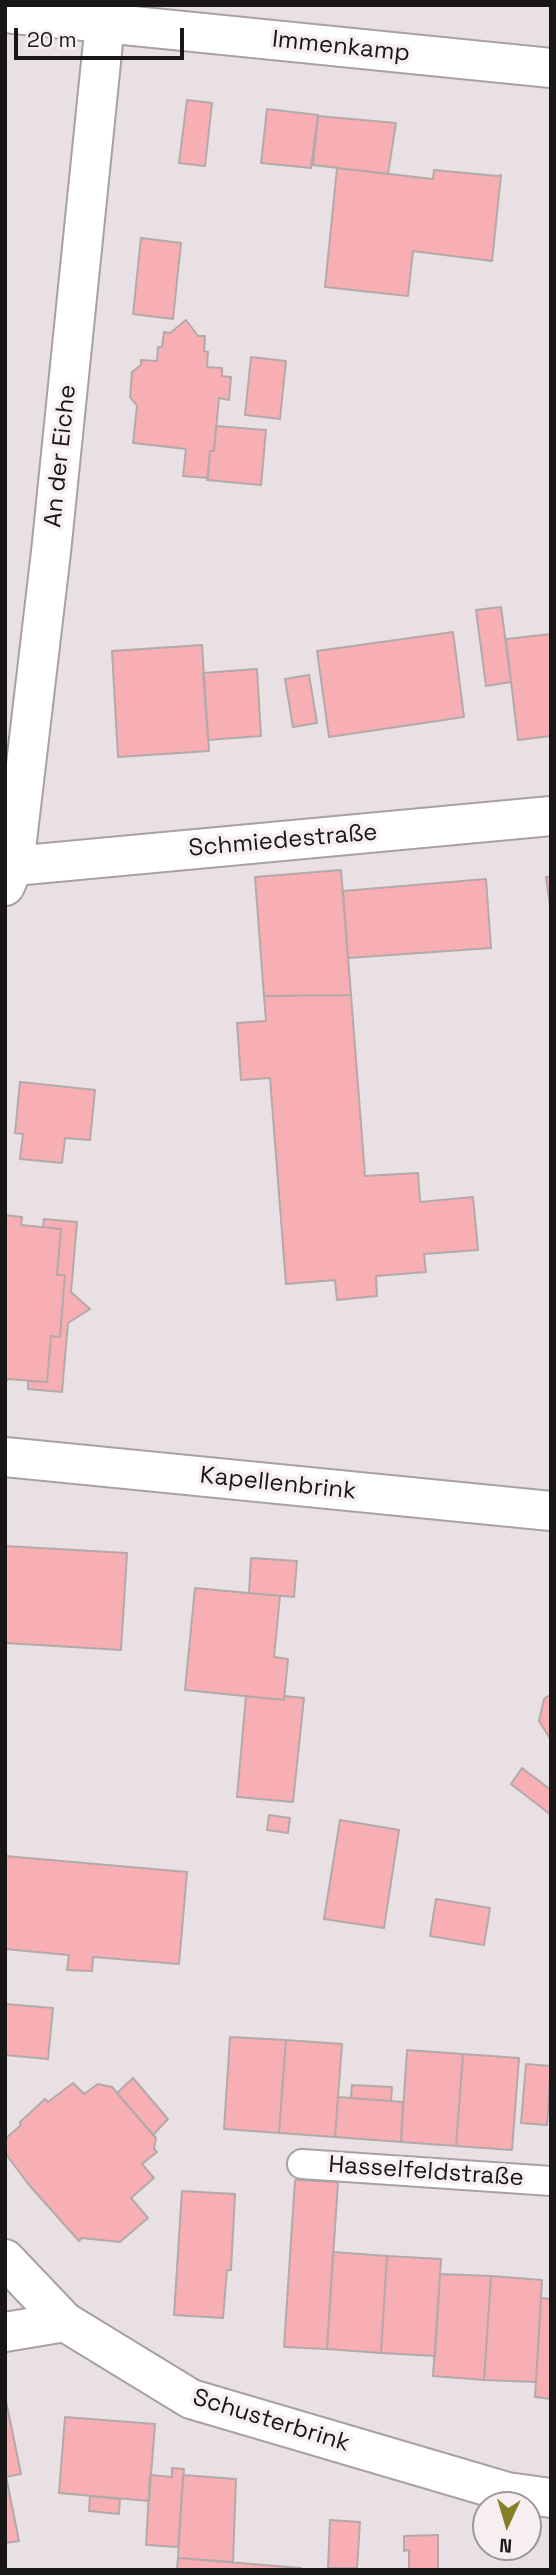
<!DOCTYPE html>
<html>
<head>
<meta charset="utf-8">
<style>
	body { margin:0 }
	#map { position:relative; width:556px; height:2575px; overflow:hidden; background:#e9e0e4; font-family:"Space Grotesk",sans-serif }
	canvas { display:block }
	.frame { position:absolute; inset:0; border:7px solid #191618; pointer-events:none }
	.north { position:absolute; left:472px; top:2491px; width:70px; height:70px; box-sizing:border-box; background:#f7eef1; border:2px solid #9e989a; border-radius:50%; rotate:184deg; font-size:19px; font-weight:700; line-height:28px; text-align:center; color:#191618 }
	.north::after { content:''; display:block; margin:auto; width:24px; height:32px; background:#858028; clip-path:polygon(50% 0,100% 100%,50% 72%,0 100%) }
	.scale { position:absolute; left:14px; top:28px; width:170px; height:32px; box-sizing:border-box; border:4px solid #191618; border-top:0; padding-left:9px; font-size:21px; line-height:24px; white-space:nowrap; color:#191618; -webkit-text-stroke:5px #f7eef1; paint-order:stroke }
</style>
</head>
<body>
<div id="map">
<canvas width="556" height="2575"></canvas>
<div class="frame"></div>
<div class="north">N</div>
<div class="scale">20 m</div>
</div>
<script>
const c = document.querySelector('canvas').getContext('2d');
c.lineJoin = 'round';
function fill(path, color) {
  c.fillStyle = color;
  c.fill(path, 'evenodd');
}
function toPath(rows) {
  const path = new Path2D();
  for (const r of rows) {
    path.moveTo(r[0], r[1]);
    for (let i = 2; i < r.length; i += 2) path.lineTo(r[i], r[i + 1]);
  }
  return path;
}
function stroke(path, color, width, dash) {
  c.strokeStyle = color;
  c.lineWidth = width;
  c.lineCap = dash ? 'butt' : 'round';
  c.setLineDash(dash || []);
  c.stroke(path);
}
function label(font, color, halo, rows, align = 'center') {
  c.font = font + ' "Space Grotesk",sans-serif';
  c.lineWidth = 7;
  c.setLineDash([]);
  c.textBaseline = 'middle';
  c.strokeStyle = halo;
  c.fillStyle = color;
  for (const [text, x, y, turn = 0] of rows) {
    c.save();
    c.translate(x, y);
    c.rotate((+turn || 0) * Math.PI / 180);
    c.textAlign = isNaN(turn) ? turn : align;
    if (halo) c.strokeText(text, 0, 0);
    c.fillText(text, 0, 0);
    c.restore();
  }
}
const building = toPath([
	[187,100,212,103,205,166,179,163,187,100],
	[267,109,318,115,311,168,261,163,267,109],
	[318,116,396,123,388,174,313,165,318,116],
	[337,168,433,179,434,170,497,176,501,175,492,261,413,251,408,296,325,287,337,168],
	[141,238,181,243,173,319,133,314,141,238],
	[186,320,198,336,205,336,204,351,208,352,207,367,222,368,222,376,231,377,229,400,219,398,214,451,210,451,208,478,183,476,186,449,133,443,137,406,130,397,132,372,141,365,141,360,157,361,158,347,162,347,164,332,170,333,186,320],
	[251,357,286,361,280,419,245,415,251,357],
	[216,426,266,430,261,485,207,480,210,451,214,451,216,426],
	[501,607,511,682,486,686,476,610,501,607],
	[453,632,464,717,329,737,317,651,453,632],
	[551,634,551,736,518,740,506,639,551,634],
	[202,645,209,751,118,757,112,651,202,645],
	[257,669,261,736,208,740,203,673,257,669],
	[309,675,317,723,293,727,285,679,309,675],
	[341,870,351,995,264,996,255,877,341,870],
	[551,876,551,912,546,877,551,876],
	[486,879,491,948,348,958,343,891,486,879],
	[351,995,365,1176,418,1173,420,1202,473,1197,478,1250,424,1254,426,1272,376,1276,377,1296,337,1300,335,1280,286,1284,270,1078,241,1080,237,1023,266,1021,264,996,351,995],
	[20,1082,95,1090,90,1140,65,1138,62,1163,20,1159,23,1134,15,1133,20,1082],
	[5,1215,22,1217,21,1225,61,1229,57,1275,65,1275,60,1337,51,1336,47,1382,7,1379,5,1387,5,1215],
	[44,1219,77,1222,71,1292,90,1309,68,1323,62,1392,28,1389,28,1381,47,1382,51,1336,60,1337,65,1275,57,1275,61,1229,43,1227,44,1219],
	[5,1546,127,1553,121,1650,5,1643,5,1546],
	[251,1558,297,1561,294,1597,249,1593,251,1558],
	[195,1588,280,1596,274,1657,288,1659,284,1700,185,1690,195,1588],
	[551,1694,551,1740,539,1721,544,1699,551,1694],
	[246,1696,284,1700,285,1696,304,1698,293,1802,237,1797,246,1696],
	[522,1768,551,1790,551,1815,511,1784,522,1768],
	[269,1815,290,1818,288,1833,267,1830,269,1815],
	[340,1820,399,1830,384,1928,324,1919,340,1820],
	[5,1856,187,1872,179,1964,93,1957,92,1971,67,1970,69,1955,5,1949,5,1856],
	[436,1899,490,1908,484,1945,430,1936,436,1899],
	[5,2004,53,2008,48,2059,5,2055,5,2004],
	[230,2037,286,2040,279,2133,224,2129,230,2037],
	[286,2040,342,2044,335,2137,279,2133,286,2040],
	[407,2050,463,2054,456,2146,401,2142,407,2050],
	[463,2054,519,2058,512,2150,456,2146,463,2054],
	[526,2064,551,2066,547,2125,521,2123,526,2064],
	[133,2078,168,2119,153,2135,117,2093,133,2078],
	[73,2083,84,2094,98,2084,112,2087,156,2138,154,2149,157,2152,142,2164,154,2178,131,2198,148,2218,120,2242,82,2238,79,2241,29,2185,5,2153,5,2139,21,2125,20,2122,45,2099,48,2102,73,2083],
	[352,2085,392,2087,391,2101,351,2098,352,2085],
	[338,2097,403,2102,401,2142,335,2137,338,2097],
	[295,2180,338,2182,327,2349,284,2347,295,2180],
	[182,2191,235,2194,231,2270,227,2270,223,2318,174,2315,182,2191],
	[333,2252,387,2256,381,2353,327,2349,333,2252],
	[387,2256,441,2259,435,2356,381,2353,387,2256],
	[440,2274,491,2276,484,2380,433,2376,440,2274],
	[491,2276,542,2280,536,2382,484,2380,491,2276],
	[541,2298,551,2299,551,2399,535,2397,541,2298],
	[5,2396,21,2474,5,2477,5,2396],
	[65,2417,155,2424,149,2501,59,2493,65,2417],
	[172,2468,184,2469,178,2547,146,2545,150,2475,172,2477,172,2468],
	[183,2475,236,2479,233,2562,178,2558,183,2475],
	[6,2476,19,2541,5,2543,5,2477,6,2476],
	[90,2496,120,2499,119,2514,89,2511,90,2496],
	[330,2520,360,2522,357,2568,328,2568,330,2520],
	[438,2535,438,2570,409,2570,409,2550,404,2551,404,2536,438,2535],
	[178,2558,301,2568,301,2570,177,2570,178,2558]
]);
fill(building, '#f8afb4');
stroke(building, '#b3a9aa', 2);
const service = toPath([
	[302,2164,551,2181]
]);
const minor = toPath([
	[5,13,551,68],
	[14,866,551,816],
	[5,886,14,866,51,552,105,23],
	[5,1457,551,1511],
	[5,2332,65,2322]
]);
const tertiary = toPath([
	[5,2259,65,2322,191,2399,507,2492,551,2498]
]);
stroke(service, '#a9a0a4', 32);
stroke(minor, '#a9a0a4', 42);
stroke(tertiary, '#a9a0a4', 42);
stroke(service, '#fff', 28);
stroke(minor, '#fff', 38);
stroke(tertiary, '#fff', 38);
label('24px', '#191618', '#f7eef1', [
	["Immenkamp",341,47,6],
	["An der Eiche",61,456,-84],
	["Schmiedestraße",283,841,-5],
	["Kapellenbrink",278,1484,6],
	["Hasselfeldstraße",426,2172,4],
	["Schusterbrink",271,2421,17]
]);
</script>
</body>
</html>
